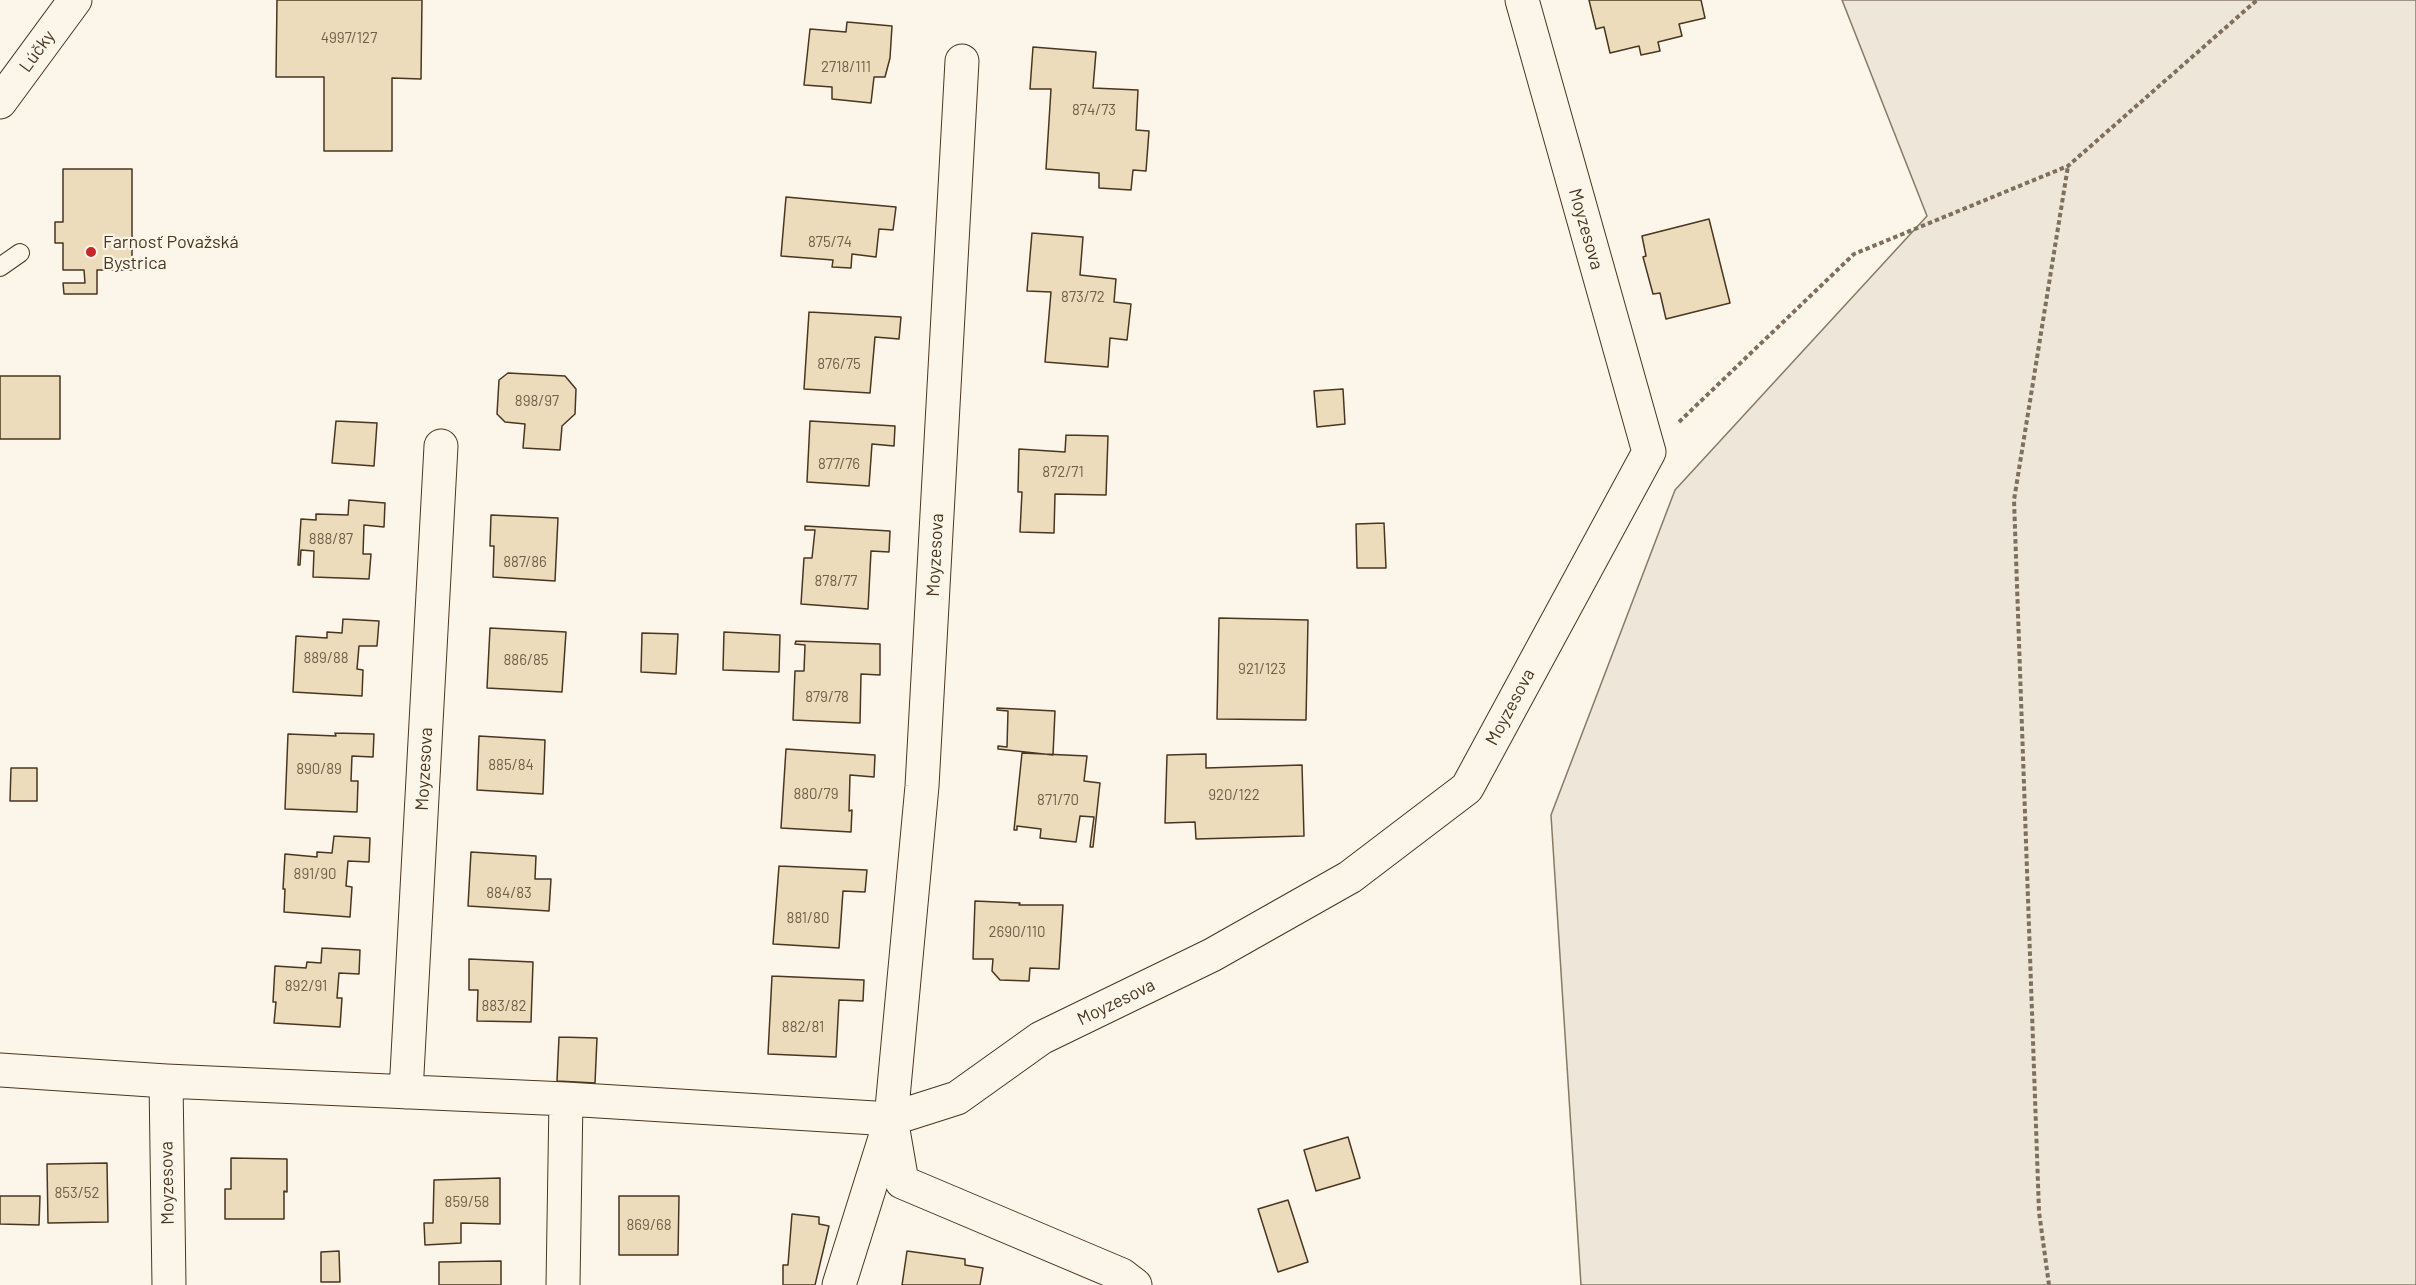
<!DOCTYPE html>
<html>
<head>
<meta charset="utf-8">
<style>
	body { margin:0 }
	canvas { display:block; background:#fbf6e9 }
</style>
</head>
<body>
<canvas width="2416" height="1285"></canvas>
<script>
const c = document.querySelector('canvas').getContext('2d');
c.lineJoin = 'round';
function fill(path, color) {
  c.fillStyle = color;
  c.fill(path, 'evenodd');
}
function toPath(rows) {
  const path = new Path2D();
  for (const r of rows) {
    path.moveTo(r[0], r[1]);
    for (let i = 2; i < r.length; i += 2) path.lineTo(r[i], r[i + 1]);
  }
  return path;
}
function stroke(path, color, width, dash) {
  c.strokeStyle = color;
  c.lineWidth = width;
  c.lineCap = dash ? 'butt' : 'round';
  c.setLineDash(dash || []);
  c.stroke(path);
}
function label(font, color, halo, rows, align = 'center') {
  c.font = font + ' Barlow,sans-serif';
  c.lineWidth = 4.5;
  c.setLineDash([]);
  c.textBaseline = 'middle';
  c.strokeStyle = halo;
  c.fillStyle = color;
  for (const [text, x, y, turn = 0] of rows) {
    c.save();
    c.translate(x, y);
    c.rotate((+turn || 0) * Math.PI / 180);
    c.textAlign = isNaN(turn) ? turn : align;
    if (halo) c.strokeText(text, 0, 0);
    c.fillText(text, 0, 0);
    c.restore();
  }
}
const green = toPath([
	[1842,0,2416,0,2416,1285,1581,1285,1551,815,1675,490,1927,216,1842,0]
]);
fill(green, '#ede6d9');
stroke(green, '#887966', 1.5);
const building = toPath([
	[277,0,422,0,421,79,392,78,392,151,324,151,324,77,276,77,277,0],
	[1589,0,1701,0,1705,18,1679,24,1682,36,1658,42,1660,51,1641,55,1639,46,1610,53,1604,27,1596,29,1589,0],
	[847,22,892,26,890,58,885,77,874,77,871,103,832,99,832,87,804,85,810,29,846,32,847,22],
	[1033,47,1096,52,1093,88,1138,90,1136,130,1149,131,1146,171,1133,170,1131,190,1099,188,1099,173,1046,169,1051,89,1030,89,1033,47],
	[63,169,132,169,132,270,97,270,97,294,64,294,63,283,85,283,84,270,63,270,63,243,55,243,55,222,63,222,63,169],
	[786,197,896,207,893,230,879,229,876,257,852,254,851,268,832,267,833,260,781,256,786,197],
	[1709,219,1730,303,1666,319,1660,293,1653,294,1643,257,1646,256,1642,236,1709,219],
	[1032,233,1083,237,1080,275,1116,279,1114,302,1131,304,1127,340,1110,338,1108,367,1045,362,1051,292,1027,291,1032,233],
	[809,312,901,317,899,339,875,337,870,393,804,389,809,312],
	[508,373,565,376,576,389,575,414,562,426,560,450,523,448,525,424,505,422,497,414,499,380,508,373],
	[0,376,60,376,60,439,0,439,0,376],
	[1343,389,1345,424,1317,427,1314,391,1343,389],
	[336,421,377,423,374,466,332,463,336,421],
	[810,421,895,426,894,446,872,444,869,486,807,482,810,421],
	[1066,435,1108,436,1106,495,1055,494,1054,533,1020,532,1022,492,1018,492,1019,449,1065,452,1066,435],
	[349,500,385,503,384,527,364,525,363,554,371,554,369,579,313,577,314,551,301,550,300,565,298,565,301,519,316,520,316,514,348,515,349,500],
	[491,515,558,518,555,581,493,577,494,546,490,546,491,515],
	[1384,523,1386,568,1357,568,1356,524,1384,523],
	[805,526,890,531,889,552,871,551,868,609,801,604,804,558,812,558,815,530,805,530,805,526],
	[1219,618,1308,620,1306,720,1217,719,1219,618],
	[343,619,379,621,377,646,359,646,357,669,363,670,362,696,293,692,296,636,327,638,327,632,342,633,343,619],
	[490,628,566,632,562,692,487,688,490,628],
	[724,632,780,635,779,672,723,670,724,632],
	[642,633,678,634,676,674,641,672,642,633],
	[796,641,880,644,880,675,861,674,860,723,793,720,795,671,804,671,805,645,795,644,796,641],
	[997,708,1055,711,1053,755,998,749,998,746,1007,747,1008,711,997,710,997,708],
	[335,733,374,734,373,757,352,756,351,781,358,781,357,812,285,809,288,734,336,736,335,733],
	[479,736,545,740,543,794,477,790,479,736],
	[786,749,875,755,874,777,850,775,849,811,852,810,851,832,781,828,786,749],
	[1022,753,1087,756,1084,781,1100,783,1093,847,1090,847,1094,817,1080,816,1076,842,1040,838,1041,829,1017,826,1017,830,1014,830,1022,753],
	[1206,754,1206,768,1302,765,1304,836,1196,839,1195,822,1165,823,1167,755,1206,754],
	[11,768,37,768,37,801,10,801,11,768],
	[334,836,370,838,369,862,348,861,346,886,352,887,350,917,284,912,285,889,283,889,285,854,317,857,317,852,332,853,334,836],
	[471,852,536,856,535,879,551,879,549,911,468,906,471,852],
	[779,866,867,870,865,892,843,891,839,948,773,944,779,866],
	[975,901,1020,903,1019,905,1063,905,1059,969,1030,968,1029,981,1000,980,992,971,993,959,973,959,975,901],
	[322,948,360,950,359,974,339,973,337,998,342,998,340,1027,274,1023,276,1002,273,1002,275,966,306,968,307,962,321,963,322,948],
	[469,959,533,962,531,1022,477,1021,478,990,469,990,469,959],
	[772,976,864,980,863,1001,839,1000,836,1057,768,1054,772,976],
	[559,1037,597,1038,595,1083,557,1081,559,1037],
	[1348,1137,1360,1178,1316,1191,1304,1150,1348,1137],
	[231,1158,287,1159,287,1192,284,1191,284,1219,225,1219,225,1189,231,1189,231,1158],
	[107,1163,108,1222,48,1223,47,1164,107,1163],
	[500,1178,500,1224,461,1223,461,1243,425,1245,424,1223,433,1223,434,1180,500,1178],
	[0,1196,40,1196,39,1225,0,1224,0,1196],
	[619,1196,679,1196,678,1255,619,1255,619,1196],
	[1288,1200,1308,1262,1278,1272,1258,1209,1288,1200],
	[792,1214,819,1217,819,1224,829,1226,815,1285,783,1285,783,1265,788,1265,792,1214],
	[339,1251,340,1282,321,1282,321,1252,339,1251],
	[907,1251,965,1259,965,1265,983,1268,980,1285,902,1285,907,1251],
	[501,1261,501,1285,439,1285,439,1262,501,1261]
]);
fill(building, '#ecdcbc');
stroke(building, '#4a3520', 1.5);
const lane = toPath([
	[0,267,20,253]
]);
const street = toPath([
	[0,102,75,0],
	[0,1070,166,1081,566,1099,891,1119,957,1098,1041,1038,1212,955,1350,877,1467,788,1649,452,1522,0],
	[166,1081,169,1285],
	[406,1092,441,446],
	[892,1124,902,1182,1122,1275,1135,1285],
	[563,1285,566,1099],
	[839,1285,891,1119,922,786,962,61]
]);
stroke(lane, '#4a3520', 20);
stroke(street, '#4a3520', 35);
stroke(toPath([
	[1679,422,1854,254,2068,166,2257,0],
	[2049,1285,2039,1212,2014,500,2068,166]
]), '#7f6f5c', 4, [4.5, 3]);
stroke(lane, '#fbf6e9', 18);
stroke(street, '#fbf6e9', 33);
for (const [x, y, r, color] of [
	[91,252,6,"#c62828"]
]) {
  const dot = new Path2D();
  dot.arc(x, y, r, 0, 2 * Math.PI);
  c.fillStyle = color;
  c.fill(dot);
  stroke(dot, '#fbf6e9', 2);
}
label('15px', '#725f47', null, [
	["4997/127",349,38],
	["2718/111",846,67],
	["874/73",1094,110],
	["875/74",830,242],
	["873/72",1083,297],
	["876/75",839,364],
	["898/97",537,401],
	["877/76",839,464],
	["872/71",1063,472],
	["888/87",331,539],
	["887/86",525,562],
	["878/77",836,581],
	["889/88",326,658],
	["886/85",526,660],
	["921/123",1262,669],
	["879/78",827,697],
	["885/84",511,765],
	["890/89",319,769],
	["880/79",816,794],
	["920/122",1234,795],
	["871/70",1058,800],
	["891/90",315,874],
	["884/83",509,893],
	["881/80",808,918],
	["2690/110",1017,932],
	["892/91",306,986],
	["883/82",504,1006],
	["882/81",803,1027],
	["853/52",77,1193],
	["859/58",467,1202],
	["869/68",649,1225]
]);
label('18px', '#4a3520', '#fbf6e9', [
	["Lúčky",37,51,-54],
	["Moyzesova",1586,229,74],
	["Moyzesova",935,555,-87],
	["Moyzesova",1510,707,-62],
	["Moyzesova",424,769,-87],
	["Moyzesova",1116,1002,-26],
	["Moyzesova",167,1183,-91]
]);
label('18px', '#4a3520', '#fbf6e9', [
	["Farnosť Považská",103,242],
	["Bystrica",103,263]
], 'left');
</script>
</body>
</html>
